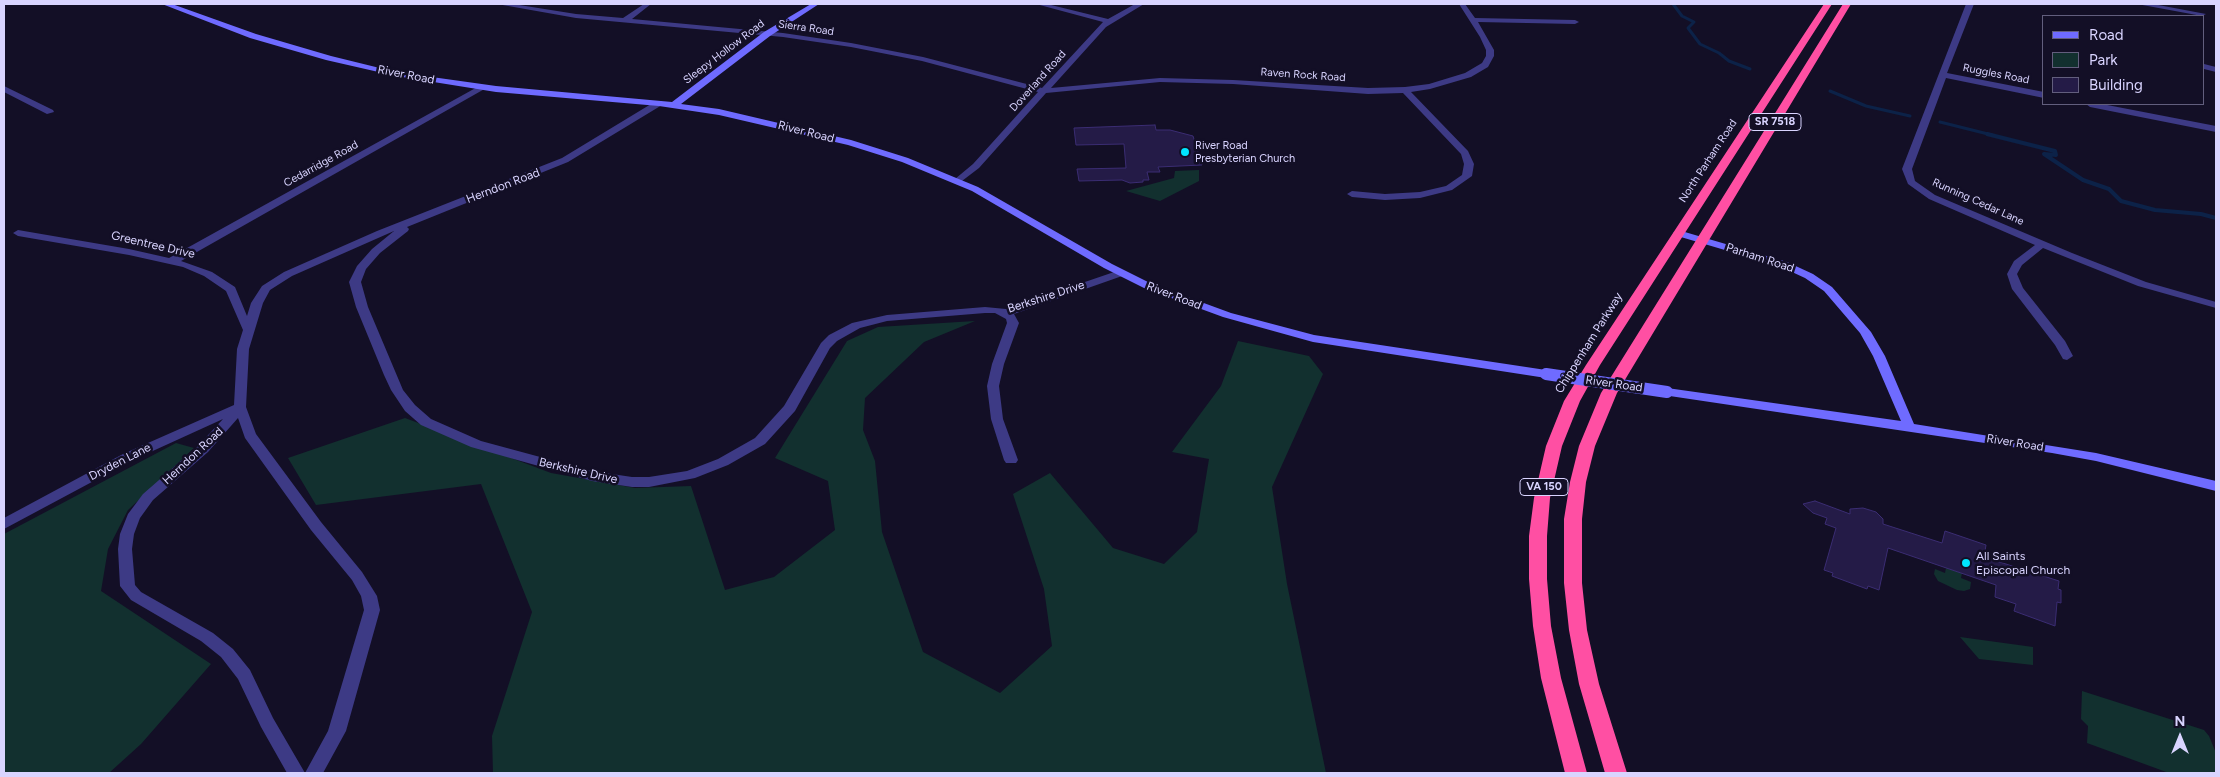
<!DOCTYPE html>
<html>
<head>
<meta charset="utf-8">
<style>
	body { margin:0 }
	#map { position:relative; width:2220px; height:777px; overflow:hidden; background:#130f26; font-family:Figtree,sans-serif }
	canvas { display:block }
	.frame { position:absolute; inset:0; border:5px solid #d9d4ff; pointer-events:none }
	.legend { position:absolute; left:2042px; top:15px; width:162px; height:90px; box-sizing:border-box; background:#130f26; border:1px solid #625e7d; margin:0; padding:6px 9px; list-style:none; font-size:15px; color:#d9d4ff }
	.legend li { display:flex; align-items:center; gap:10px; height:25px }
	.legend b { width:25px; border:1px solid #625e7d }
	.north { position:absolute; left:2155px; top:712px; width:50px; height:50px; -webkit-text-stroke:4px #130f26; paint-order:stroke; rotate:0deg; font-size:14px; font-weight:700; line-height:20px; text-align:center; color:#d9d4ff }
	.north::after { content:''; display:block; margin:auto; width:18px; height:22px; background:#d9d4ff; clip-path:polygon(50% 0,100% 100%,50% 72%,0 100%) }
</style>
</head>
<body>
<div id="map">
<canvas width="2220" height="777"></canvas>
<div class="frame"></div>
<ul class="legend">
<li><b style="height:6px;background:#6f6bff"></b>Road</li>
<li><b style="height:14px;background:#12302f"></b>Park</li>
<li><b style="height:14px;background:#241b47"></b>Building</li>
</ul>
<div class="north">N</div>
</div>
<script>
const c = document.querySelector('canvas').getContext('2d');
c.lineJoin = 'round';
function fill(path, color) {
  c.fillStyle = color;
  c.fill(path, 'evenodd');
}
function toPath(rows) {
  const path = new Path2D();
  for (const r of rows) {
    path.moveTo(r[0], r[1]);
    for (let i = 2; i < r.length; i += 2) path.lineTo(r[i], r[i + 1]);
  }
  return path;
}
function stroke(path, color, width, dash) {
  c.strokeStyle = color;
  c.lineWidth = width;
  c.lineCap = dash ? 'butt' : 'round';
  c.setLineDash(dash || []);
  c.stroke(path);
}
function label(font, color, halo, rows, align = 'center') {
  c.font = font + ' Figtree,sans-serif';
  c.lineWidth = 5;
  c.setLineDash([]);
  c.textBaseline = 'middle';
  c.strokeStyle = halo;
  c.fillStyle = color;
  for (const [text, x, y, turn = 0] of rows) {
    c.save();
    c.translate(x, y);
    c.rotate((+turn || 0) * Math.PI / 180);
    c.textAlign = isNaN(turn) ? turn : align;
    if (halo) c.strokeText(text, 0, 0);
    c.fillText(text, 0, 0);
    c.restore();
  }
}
fill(toPath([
	[1199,170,1199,181,1160,201,1126,191,1174,178,1175,171],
	[975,321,924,342,865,398,863,430,875,461,882,532,923,652,1000,693,1052,646,1044,589,1013,494,1050,473,1113,548,1164,564,1197,532,1209,459,1172,452,1221,386,1238,341,1309,356,1323,374,1272,487,1287,584,1326,773,493,773,492,736,532,612,481,484,316,505,288,458,405,418,551,473,635,488,691,486,725,590,774,577,835,530,828,481,775,458,847,341,878,327],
	[176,443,194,448,128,510,108,549,101,591,211,664,141,744,109,773,4,773,4,534],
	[1946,568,1962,573,1961,578,1971,582,1970,589,1964,591,1957,590,1938,581,1934,574,1935,569,1945,573],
	[1960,637,2033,647,2033,665,1979,659],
	[2082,691,2204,730,2209,736,2216,753,2216,773,2169,773,2087,743,2088,726,2081,719]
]), '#12302f');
stroke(toPath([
	[1673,4,1682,16,1694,22,1688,28,1700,44,1719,53,1729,61,1750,69],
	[1830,91,1866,106,1910,116],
	[1940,122,1992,135]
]), '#0c2248', 3);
stroke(toPath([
	[1987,134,2055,151,2056,155,2044,154,2083,180,2109,189,2121,201,2155,210,2201,214,2216,218]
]), '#0c2248', 4);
const building = toPath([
	[1155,125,1156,130,1170,130,1193,136,1202,165,1158,167,1160,172,1147,172,1149,180,1143,180,1143,182,1130,183,1122,180,1079,181,1077,169,1126,168,1124,144,1076,145,1074,128,1155,125],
	[1815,501,1850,514,1850,509,1863,508,1876,512,1883,519,1883,524,1942,543,1945,531,1986,545,1984,557,2059,581,2058,589,2061,590,2061,603,2057,602,2055,626,2014,611,2016,604,1995,597,1996,585,1888,548,1879,590,1868,586,1867,589,1832,576,1833,573,1824,570,1836,528,1825,524,1827,518,1813,513,1803,504,1815,501]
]);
fill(building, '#241b47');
stroke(building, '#3b2d73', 1);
fill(toPath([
	[497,4,513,4,576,14,623,18,644,4,651,4,632,19,783,33,851,43,923,57,1042,88,1103,22,1036,4,1047,4,1108,19,1135,4,1144,4,1106,27,1051,88,1160,78,1233,80,1368,88,1405,87,1429,84,1465,73,1482,63,1486,56,1486,50,1480,37,1459,4,1465,4,1475,18,1575,20,1579,22,1575,24,1478,22,1494,50,1494,56,1488,67,1471,77,1430,89,1411,92,1468,151,1474,164,1472,176,1452,190,1420,198,1385,200,1352,197,1347,194,1352,191,1385,194,1420,192,1446,186,1462,175,1464,164,1461,154,1403,93,1368,94,1233,84,1160,82,1046,93,979,168,958,184,953,181,955,179,973,164,1038,92,922,61,851,47,783,37,576,18,497,4],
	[1966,4,1974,4,1947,73,2044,92,2044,98,1946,78,1912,169,1915,181,1935,195,2072,253,2146,282,2216,302,2216,308,2138,286,2043,248,2022,265,2017,274,2023,288,2065,341,2073,356,2067,360,2063,359,2055,345,2012,289,2007,274,2014,261,2035,245,1929,199,1908,184,1902,169,1966,4],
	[2137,4,2153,4,2206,14,2202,16,2137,4],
	[2204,64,2216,67,2216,72,2204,69,2204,64],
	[481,85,488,87,181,261,212,272,235,287,247,316,251,303,262,286,284,272,377,231,562,158,656,101,662,101,662,105,568,162,407,227,409,229,408,231,380,253,366,269,361,282,368,307,403,390,415,405,431,419,481,441,592,471,632,477,649,477,687,471,718,459,755,438,784,406,821,343,829,335,852,323,887,315,985,307,1006,309,1117,271,1121,270,1126,273,1125,275,1014,314,1019,323,1004,364,999,386,1003,419,1018,460,1016,463,1006,463,1004,460,991,419,987,386,992,364,1007,323,1006,319,995,313,985,313,887,321,860,328,837,341,830,348,795,411,765,444,728,465,695,478,649,487,632,487,592,481,471,447,421,425,405,411,391,390,384,375,356,307,349,282,357,266,372,249,394,231,292,276,270,290,263,303,249,349,246,407,256,434,321,522,362,572,377,596,380,610,346,731,323,773,305,773,328,731,364,610,361,596,352,580,311,530,245,438,238,418,208,452,153,500,140,518,134,534,132,549,135,585,141,592,213,633,233,649,250,670,273,718,305,773,287,773,261,727,238,679,221,657,201,641,131,600,120,586,118,549,120,534,128,514,143,494,198,446,223,419,133,460,4,529,4,518,123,454,234,405,237,349,243,330,226,291,204,276,183,267,129,255,18,236,13,233,18,230,129,249,169,258,481,85],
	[4,86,53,110,54,112,47,114,4,92,4,86],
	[2086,104,2102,104,2216,126,2216,132,2090,107,2086,104]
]), '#3d3a85');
fill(toPath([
	[162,4,172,4,256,34,331,56,396,72,496,86,672,102,764,32,811,4,819,4,770,36,681,104,719,109,851,140,908,158,978,187,1112,264,1152,284,1231,313,1314,335,1546,370,1552,374,1546,378,1313,342,1223,317,1144,288,1104,268,972,191,902,162,848,145,719,115,659,106,496,92,396,76,326,60,250,38,162,4],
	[1678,230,1787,262,1813,274,1832,287,1871,332,1885,356,1914,424,2096,453,2216,481,2216,491,2096,461,2052,453,1663,395,1661,392,1663,389,1667,388,1901,421,1873,356,1860,333,1824,291,1805,278,1779,266,1674,235,1673,233,1678,230]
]), '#6f6bff');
fill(toPath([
	[1824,4,1832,4,1600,365,1580,401,1562,446,1550,498,1547,536,1547,579,1551,626,1561,678,1587,773,1565,773,1541,678,1533,626,1529,579,1529,536,1534,498,1546,446,1564,401,1586,365,1824,4],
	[1843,4,1851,4,1617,393,1595,446,1586,482,1582,519,1582,583,1587,630,1599,684,1627,773,1605,773,1579,684,1569,630,1564,583,1564,519,1570,482,1579,446,1601,393,1843,4]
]), '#ff4fa3');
stroke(toPath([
	[1546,374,1667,392]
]), '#6f6bff', 12);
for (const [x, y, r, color] of [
	[1185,152,5,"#00e5ff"],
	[1966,563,5,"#00e5ff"]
]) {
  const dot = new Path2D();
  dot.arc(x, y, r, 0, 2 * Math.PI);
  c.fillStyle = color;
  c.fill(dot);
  stroke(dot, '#130f26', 2);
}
label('11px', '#d9d4ff', '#130f26', [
	["Sierra Road",806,28,8],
	["Sleepy Hollow Road",724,52,-37],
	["Ruggles Road",1996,74,11],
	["Raven Rock Road",1303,75,4],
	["Doverland Road",1038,81,-48],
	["North Parham Road",1708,161,-57],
	["Cedarridge Road",321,164,-29],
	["Running Cedar Lane",1978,202,24]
]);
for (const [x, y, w] of [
	[1775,122,52],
	[1544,487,48]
]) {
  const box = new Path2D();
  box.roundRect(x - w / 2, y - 8.5, w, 17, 4);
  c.fillStyle = '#130f26';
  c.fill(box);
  stroke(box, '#d9d4ff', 1);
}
label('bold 11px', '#d9d4ff', null, [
	["SR 7518",1775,122],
	["VA 150",1544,487]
]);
label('11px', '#d9d4ff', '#130f26', [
	["River Road",1195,146],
	["Presbyterian Church",1195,159]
], 'left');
label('12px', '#d9d4ff', '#130f26', [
	["River Road",406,75,11],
	["River Road",806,132,14],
	["Herndon Road",503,186,-21],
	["Greentree Drive",153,245,13],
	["Parham Road",1760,258,18],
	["River Road",1174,296,21],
	["Berkshire Drive",1046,297,-18],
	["Chippenham Parkway",1589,343,-58],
	["River Road",1614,384,8],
	["River Road",2015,443,9],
	["Herndon Road",193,456,-43],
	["Dryden Lane",120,462,-27],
	["Berkshire Drive",578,471,13]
]);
label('12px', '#d9d4ff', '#130f26', [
	["All Saints",1976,556],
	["Episcopal Church",1976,570]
], 'left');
</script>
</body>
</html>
